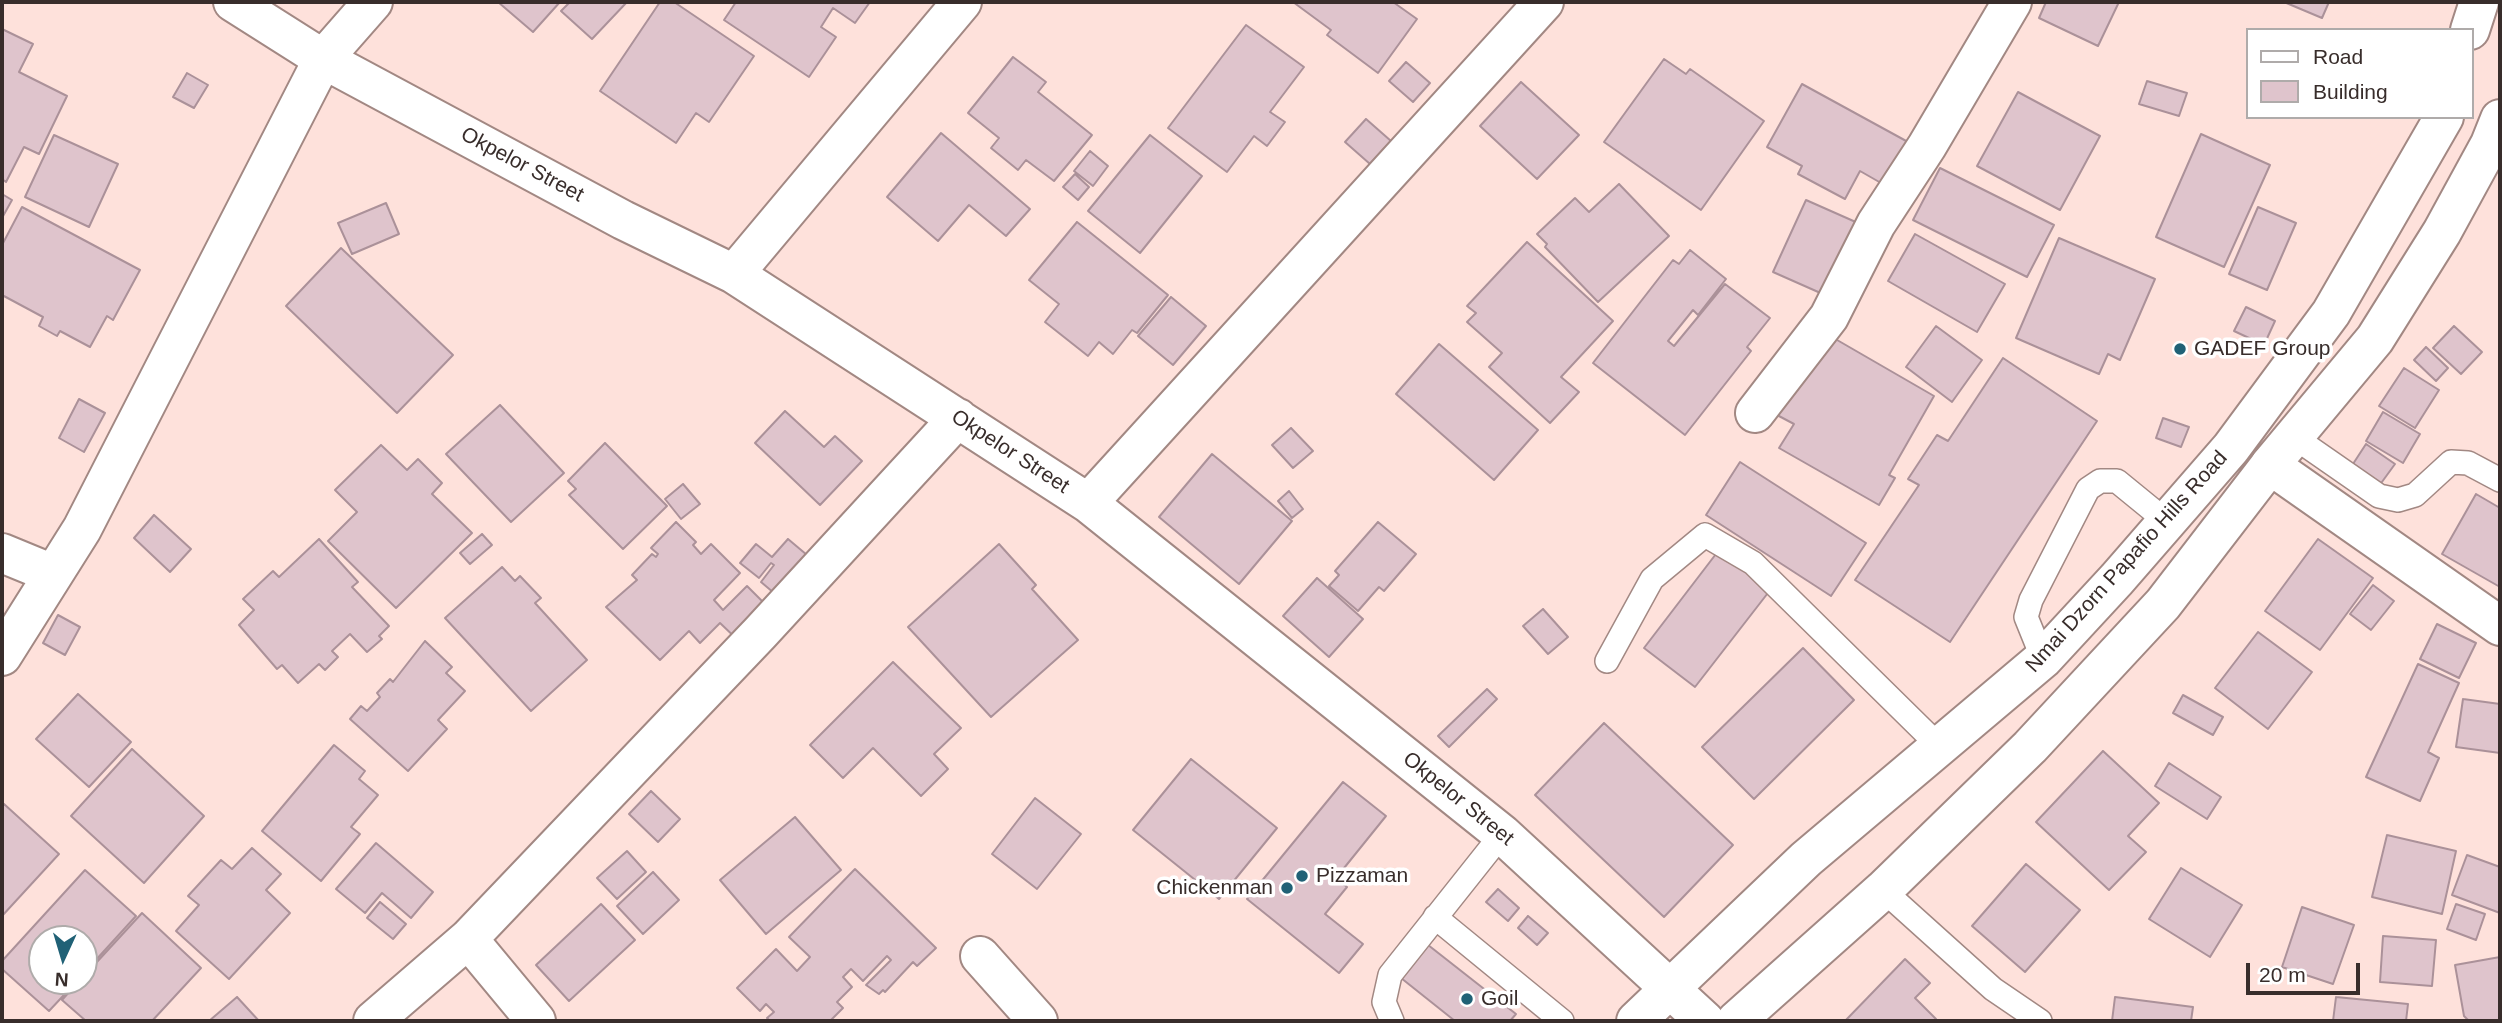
<!DOCTYPE html>
<html>
<head>
<meta charset="utf-8">
<style>
	body { margin:0 }
	#map { position:relative; width:2502px; height:1023px; overflow:hidden; background:#fee1db; font-family:Arial,sans-serif }
	canvas { display:block }
	.frame { position:absolute; inset:0; border:4px solid #382d2b; pointer-events:none }
	.legend { position:absolute; left:2246px; top:28px; width:228px; height:91px; box-sizing:border-box; background:#fff; border:2px solid #afabaa; margin:0; padding:9px 12px; list-style:none; font-size:21px; color:#382d2b }
	.legend li { display:flex; align-items:center; gap:14px; height:35px }
	.legend b { width:35px; border:2px solid #afabaa }
	.north { position:absolute; left:28px; top:925px; width:70px; height:70px; box-sizing:border-box; background:#fff; border:2px solid #afabaa; border-radius:50%; rotate:184deg; font-size:19px; font-weight:700; line-height:28px; text-align:center; color:#382d2b }
	.north::after { content:''; display:block; margin:auto; width:24px; height:32px; background:#206176; clip-path:polygon(50% 0,100% 100%,50% 72%,0 100%) }
	.scale { position:absolute; left:2246px; top:963px; width:114px; height:32px; box-sizing:border-box; border:4px solid #382d2b; border-top:0; padding-left:9px; font-size:21px; line-height:24px; white-space:nowrap; color:#382d2b; -webkit-text-stroke:5px #fff; paint-order:stroke }
</style>
</head>
<body>
<div id="map">
<canvas width="2502" height="1023"></canvas>
<div class="frame"></div>
<ul class="legend">
<li><b style="height:9px;background:#fff"></b>Road</li>
<li><b style="height:19px;background:#dfc4cc"></b>Building</li>
</ul>
<div class="north">N</div>
<div class="scale">20 m</div>
</div>
<script>
const c = document.querySelector('canvas').getContext('2d');
c.lineJoin = 'round';
function fill(path, color) {
  c.fillStyle = color;
  c.fill(path, 'evenodd');
}
function toPath(rows) {
  const path = new Path2D();
  for (const r of rows) {
    path.moveTo(r[0], r[1]);
    for (let i = 2; i < r.length; i += 2) path.lineTo(r[i], r[i + 1]);
  }
  return path;
}
function stroke(path, color, width, dash) {
  c.strokeStyle = color;
  c.lineWidth = width;
  c.lineCap = dash ? 'butt' : 'round';
  c.setLineDash(dash || []);
  c.stroke(path);
}
function label(font, color, halo, rows, align = 'center') {
  c.font = font + ' Arial,sans-serif';
  c.lineWidth = 7;
  c.setLineDash([]);
  c.textBaseline = 'middle';
  c.strokeStyle = halo;
  c.fillStyle = color;
  for (const [text, x, y, turn = 0] of rows) {
    c.save();
    c.translate(x, y);
    c.rotate((+turn || 0) * Math.PI / 180);
    c.textAlign = isNaN(turn) ? turn : align;
    if (halo) c.strokeText(text, 0, 0);
    c.fillText(text, 0, 0);
    c.restore();
  }
}
const building = toPath([
	[498,2,560,2,533,32,498,2],
	[570,2,627,2,592,39,561,11,570,2],
	[660,2,674,2,754,56,709,122,696,113,676,143,600,91,660,2],
	[736,2,870,2,855,23,833,8,821,27,836,37,809,77,724,20,736,2],
	[1293,2,1393,2,1417,19,1378,73,1327,35,1331,30,1293,2],
	[2046,2,2119,2,2098,46,2039,18,2046,2],
	[2284,2,2329,2,2322,18,2284,2],
	[1246,25,1304,67,1270,112,1285,122,1267,146,1254,136,1227,172,1168,128,1246,25],
	[2,29,33,44,19,72,67,96,39,154,24,147,6,182,2,179,2,29],
	[1013,57,1046,82,1038,92,1092,135,1054,181,1026,160,1018,170,991,148,999,138,968,113,1013,57],
	[1664,59,1686,74,1690,69,1764,121,1701,210,1604,142,1664,59],
	[1406,62,1430,83,1413,102,1389,81,1406,62],
	[187,73,208,85,194,108,173,97,187,73],
	[2147,81,2187,93,2179,116,2139,104,2147,81],
	[1521,82,1579,135,1537,179,1480,126,1521,82],
	[1802,84,1919,148,1895,191,1860,171,1845,199,1798,174,1802,166,1767,147,1802,84],
	[2018,92,2100,136,2060,210,1977,166,2018,92],
	[1366,119,1391,141,1370,164,1345,142,1366,119],
	[941,133,1030,209,1006,236,969,205,938,241,887,197,941,133],
	[2201,134,2270,165,2224,267,2156,237,2201,134],
	[54,135,118,164,89,227,25,197,54,135],
	[1150,135,1202,176,1140,253,1088,211,1150,135],
	[1090,151,1108,166,1093,186,1074,171,1090,151],
	[1940,168,2054,225,2027,277,1913,220,1940,168],
	[1075,174,1089,187,1078,200,1063,187,1075,174],
	[1619,184,1669,236,1598,302,1545,247,1547,244,1537,234,1575,198,1589,212,1619,184],
	[2,194,12,200,2,218,2,194],
	[1806,200,1867,227,1834,299,1773,272,1806,200],
	[386,203,399,234,352,254,338,223,386,203],
	[22,207,140,270,113,320,107,316,90,347,60,331,57,336,39,326,43,317,2,295,2,245,22,207],
	[2258,207,2296,223,2267,290,2229,274,2258,207],
	[1077,222,1168,295,1137,333,1132,330,1113,354,1099,342,1088,356,1045,322,1059,304,1029,280,1077,222],
	[1915,234,2005,284,1977,332,1888,281,1915,234],
	[2059,238,2155,279,2120,360,2108,354,2099,374,2016,338,2059,238],
	[1527,242,1613,321,1561,377,1579,392,1550,423,1489,367,1502,353,1467,322,1476,313,1467,306,1527,242],
	[341,248,453,355,397,413,286,306,341,248],
	[1690,250,1726,279,1698,315,1693,310,1668,341,1674,346,1725,284,1770,318,1747,347,1751,351,1685,435,1593,363,1673,260,1679,264,1690,250],
	[1171,297,1206,326,1173,365,1138,336,1171,297],
	[2246,307,2275,321,2264,345,2234,331,2246,307],
	[1936,326,1982,360,1952,402,1906,367,1936,326],
	[2454,326,2482,352,2461,374,2433,348,2454,326],
	[1825,333,1934,396,1889,475,1895,478,1879,505,1779,448,1794,424,1777,415,1825,333],
	[1439,344,1538,430,1494,480,1396,394,1439,344],
	[2426,347,2448,368,2436,381,2414,360,2426,347],
	[2003,358,2097,421,1950,642,1855,580,1919,485,1908,479,1937,435,1948,441,2003,358],
	[2404,368,2439,390,2415,428,2379,406,2404,368],
	[79,399,105,413,84,452,59,438,79,399],
	[500,405,564,473,511,522,446,454,500,405],
	[785,411,824,447,835,436,862,461,820,505,755,443,785,411],
	[2383,412,2420,434,2403,463,2366,441,2383,412],
	[2163,418,2189,427,2181,447,2156,438,2163,418],
	[1291,428,1313,451,1293,468,1272,445,1291,428],
	[605,443,667,506,623,549,569,495,576,489,568,481,605,443],
	[2366,444,2395,464,2379,486,2351,467,2366,444],
	[381,445,407,470,418,459,442,483,432,494,472,533,396,608,328,541,357,512,335,490,381,445],
	[1212,454,1292,521,1239,584,1159,517,1212,454],
	[1740,462,1866,543,1831,596,1706,515,1740,462],
	[683,484,700,504,681,519,665,499,683,484],
	[1289,491,1303,509,1292,518,1278,501,1289,491],
	[2476,494,2500,508,2500,587,2442,554,2476,494],
	[154,515,191,549,170,572,134,538,154,515],
	[676,522,696,542,693,545,701,554,711,544,740,573,714,600,723,610,747,586,774,613,743,645,720,623,700,643,689,631,660,660,606,607,637,580,632,575,652,554,656,557,658,554,651,548,676,522],
	[1378,522,1416,554,1384,591,1379,587,1358,611,1329,586,1339,575,1335,571,1378,522],
	[482,534,492,545,470,564,460,553,482,534],
	[319,539,358,582,352,587,389,626,379,636,382,639,367,652,350,634,332,651,338,657,325,670,319,664,298,683,282,665,277,669,239,625,254,610,243,599,273,571,279,577,319,539],
	[788,539,807,555,774,593,761,582,774,565,771,563,759,578,740,563,756,544,772,557,788,539],
	[2318,539,2373,578,2320,650,2265,611,2318,539],
	[999,544,1036,585,1032,589,1078,640,991,717,908,627,999,544],
	[1719,550,1771,589,1695,687,1644,648,1719,550],
	[502,567,515,581,520,576,541,598,535,603,587,660,531,711,445,618,502,567],
	[1317,578,1363,619,1329,657,1283,616,1317,578],
	[2373,585,2394,601,2371,630,2350,614,2373,585],
	[1543,609,1568,637,1548,654,1523,626,1543,609],
	[58,615,80,627,65,655,43,643,58,615],
	[2437,624,2476,643,2459,678,2420,659,2437,624],
	[2258,632,2312,672,2268,729,2215,688,2258,632],
	[425,641,452,667,446,673,465,691,438,720,447,729,408,771,350,719,361,706,367,711,380,697,377,693,390,679,393,682,425,641],
	[1803,648,1854,700,1754,799,1702,747,1803,648],
	[893,662,961,728,934,754,948,769,921,796,873,748,843,778,810,745,893,662],
	[2418,664,2459,683,2428,752,2439,758,2420,801,2366,777,2418,664],
	[1487,689,1497,699,1449,747,1438,736,1487,689],
	[78,694,131,742,89,787,36,739,78,694],
	[2183,695,2223,717,2213,735,2173,713,2183,695],
	[2463,699,2500,704,2500,753,2456,747,2463,699],
	[1604,723,1733,845,1664,917,1535,795,1604,723],
	[334,745,365,771,359,779,378,795,351,827,360,834,321,881,262,831,334,745],
	[132,749,204,816,144,883,71,816,132,749],
	[2103,751,2159,803,2128,836,2146,852,2109,890,2036,822,2103,751],
	[1191,759,1277,828,1219,899,1133,830,1191,759],
	[2169,763,2221,797,2207,819,2155,786,2169,763],
	[1343,782,1386,816,1336,878,1347,887,1325,914,1363,944,1339,973,1247,899,1343,782],
	[651,791,680,819,658,842,629,814,651,791],
	[1035,798,1081,834,1037,889,992,854,1035,798],
	[4,804,59,854,2,916,2,807,4,804],
	[795,817,841,870,766,934,720,880,795,817],
	[2387,835,2456,851,2442,914,2372,897,2387,835],
	[376,843,433,892,411,918,382,893,365,913,336,889,376,843],
	[252,848,281,874,266,890,290,913,229,979,176,931,199,905,188,896,221,860,232,869,252,848],
	[627,851,646,872,617,899,597,878,627,851],
	[2467,855,2500,867,2500,913,2452,895,2467,855],
	[2026,864,2080,910,2025,972,1972,926,2026,864],
	[2181,868,2242,905,2210,957,2149,919,2181,868],
	[855,869,936,948,917,966,913,962,885,992,883,990,879,994,866,985,891,960,887,956,863,981,851,969,843,977,852,987,837,1002,843,1008,830,1021,770,1021,767,1018,774,1012,766,1004,760,1011,737,988,776,949,797,971,810,957,789,937,855,869],
	[85,870,136,916,84,973,84,939,42,939,42,981,77,981,49,1011,2,969,2,961,85,870],
	[653,872,679,900,643,934,617,906,653,872],
	[1498,889,1519,908,1508,921,1486,902,1498,889],
	[380,902,406,924,393,939,367,918,380,902],
	[601,904,635,940,569,1001,536,965,601,904],
	[2456,904,2485,914,2476,940,2447,929,2456,904],
	[2302,907,2354,925,2333,984,2282,967,2302,907],
	[142,913,201,968,152,1021,86,1021,62,1000,79,981,84,981,84,976,142,913],
	[1528,916,1548,933,1537,945,1518,928,1528,916],
	[2383,936,2436,940,2432,986,2380,982,2383,936],
	[1423,941,1516,1014,1510,1021,1455,1021,1396,974,1423,941],
	[2500,957,2500,1021,2469,1021,2464,1016,2455,965,2500,957],
	[1905,959,1930,983,1915,998,1936,1019,1934,1021,1845,1021,1905,959],
	[237,997,259,1021,209,1021,237,997],
	[2115,997,2193,1007,2191,1021,2112,1021,2115,997],
	[2336,997,2408,1004,2406,1021,2333,1021,2336,997]
]);
fill(building, '#dfc4cc');
stroke(building, '#ab9199', 2);
const service = toPath([
	[2294,437,2379,496,2398,500,2415,495,2451,462,2468,463,2500,480],
	[2043,659,2026,617,2031,600,2088,489,2100,481,2117,481,2166,521],
	[1607,661,1652,579,1705,535,1753,563,1941,748],
	[1883,890,1993,989,2040,1021],
	[1435,917,1562,1021],
	[1392,1021,1384,1002,1390,975,1502,834]
]);
const minor = toPath([
	[233,2,323,59,623,220,734,274,1088,503,1502,834,1705,1021],
	[734,274,962,2],
	[1755,413,1829,317,1876,224,1927,146,2012,2],
	[2270,465,2500,626],
	[1088,503,1544,2],
	[2,553,53,574],
	[2,656,82,529,323,59,373,2],
	[468,939,536,1021],
	[980,956,1038,1021],
	[373,1021,468,939,760,633,958,418]
]);
const tertiary = toPath([
	[2470,30,2479,2],
	[1636,1021,1806,859,2043,659,2117,579,2231,448,2331,313,2444,117],
	[1736,1021,1883,890,2030,747,2163,604,2270,465,2375,339,2442,232,2490,144,2500,119]
]);
stroke(service, '#a28883', 26);
stroke(minor, '#a28883', 42);
stroke(tertiary, '#a28883', 42);
stroke(service, '#fff', 23);
stroke(minor, '#fff', 38);
stroke(tertiary, '#fff', 38);
for (const [x, y, r, color] of [
	[2180,349,7,"#206176"],
	[1302,876,7,"#206176"],
	[1287,888,7,"#206176"],
	[1467,999,7,"#206176"]
]) {
  const dot = new Path2D();
  dot.arc(x, y, r, 0, 2 * Math.PI);
  c.fillStyle = color;
  c.fill(dot);
  stroke(dot, '#fff', 2.5);
}
label('21px', '#382d2b', '#fff', [
	["Okpelor Street",522,165,28],
	["Okpelor Street",1010,452,33],
	["Nmai Dzorn Papafio Hills Road",2127,562,-48],
	["Okpelor Street",1458,799,39]
]);
label('21px', '#382d2b', '#fff', [
	["GADEF Group",2194,349],
	["Pizzaman",1316,876],
	["Chickenman",1273,888,"right"],
	["Goil",1481,999]
], 'left');
</script>
</body>
</html>
